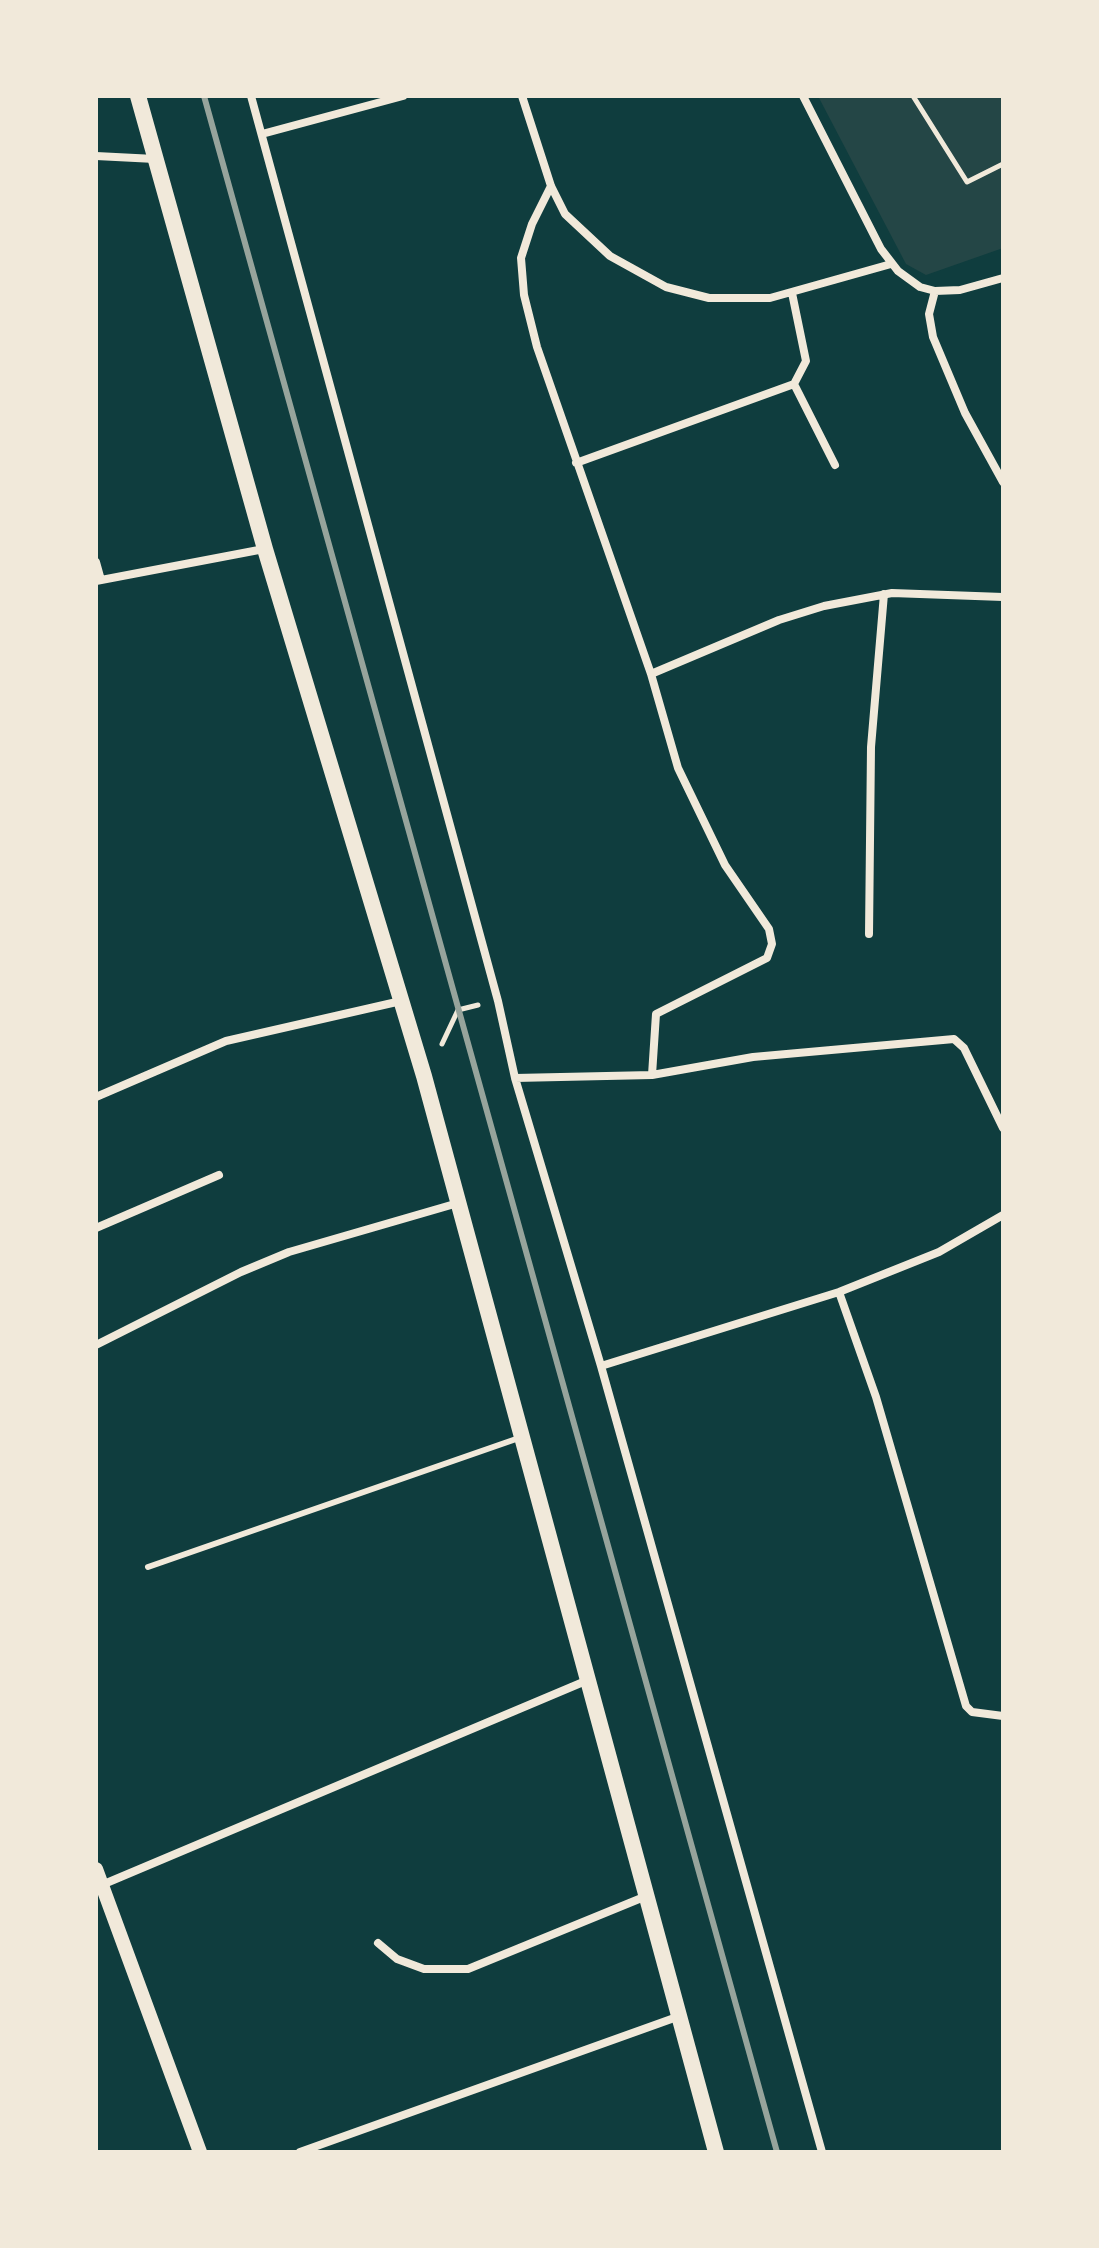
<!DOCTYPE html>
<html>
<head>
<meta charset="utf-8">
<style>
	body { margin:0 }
	#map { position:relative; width:1099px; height:2248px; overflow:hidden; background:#0f3d3e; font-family:"Sofia Sans Condensed",sans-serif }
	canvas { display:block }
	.frame { position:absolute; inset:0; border:98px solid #f1e9da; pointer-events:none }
</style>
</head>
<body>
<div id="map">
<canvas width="1099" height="2248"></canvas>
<div class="frame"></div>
</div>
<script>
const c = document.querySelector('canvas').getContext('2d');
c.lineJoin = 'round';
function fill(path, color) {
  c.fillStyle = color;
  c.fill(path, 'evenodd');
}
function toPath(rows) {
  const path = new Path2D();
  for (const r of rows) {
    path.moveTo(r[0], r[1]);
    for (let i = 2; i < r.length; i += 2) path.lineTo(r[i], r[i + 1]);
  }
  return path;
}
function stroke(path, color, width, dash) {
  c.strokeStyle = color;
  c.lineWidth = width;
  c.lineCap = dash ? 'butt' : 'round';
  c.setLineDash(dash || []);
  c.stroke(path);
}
fill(toPath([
	[818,96,1003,96,1003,248,926,275,906,264]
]), '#244646');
stroke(toPath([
	[913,96,967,182,1003,164],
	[442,1044,458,1010,478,1005]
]), '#f1e9da', 5);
stroke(toPath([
	[148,1567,519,1438]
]), '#f1e9da', 6);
stroke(toPath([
	[251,96,498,1001,515,1078,601,1366,822,2152],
	[522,96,551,186,565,214,610,256,666,287,709,298,770,298,891,264],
	[803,96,881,249,898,271,920,287,935,291,960,290,1003,278],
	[262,134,403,96],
	[96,156,155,159],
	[551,186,532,224,521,258,524,295,537,347,651,674,678,768,725,865,769,929,772,944,767,958,656,1014,652,1075],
	[935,291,929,314,933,337,965,413,1003,482],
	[794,384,835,465],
	[576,463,794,384,806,361,792,293],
	[96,562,101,580],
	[96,581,264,549],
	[651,674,779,620,824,606,892,593,1003,597],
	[869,934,871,747,884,594],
	[515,1078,652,1075,753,1057,954,1039,964,1048,1003,1128],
	[96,1097,226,1041,401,1001],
	[96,1228,219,1175],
	[839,1292,876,1397,966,1706,972,1712,1003,1716],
	[96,1345,241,1272,289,1252,458,1203],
	[601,1366,839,1292,939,1252,1003,1215],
	[104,1884,588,1680],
	[378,1943,397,1959,424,1969,468,1969,644,1897],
	[300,2152,677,2017]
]), '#f1e9da', 8);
stroke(toPath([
	[96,1869,200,2152]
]), '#f1e9da', 14);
stroke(toPath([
	[138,96,265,549,424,1076,716,2152]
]), '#f1e9da', 16);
stroke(toPath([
	[204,96,777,2152]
]), '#97a49c', 6);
</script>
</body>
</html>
